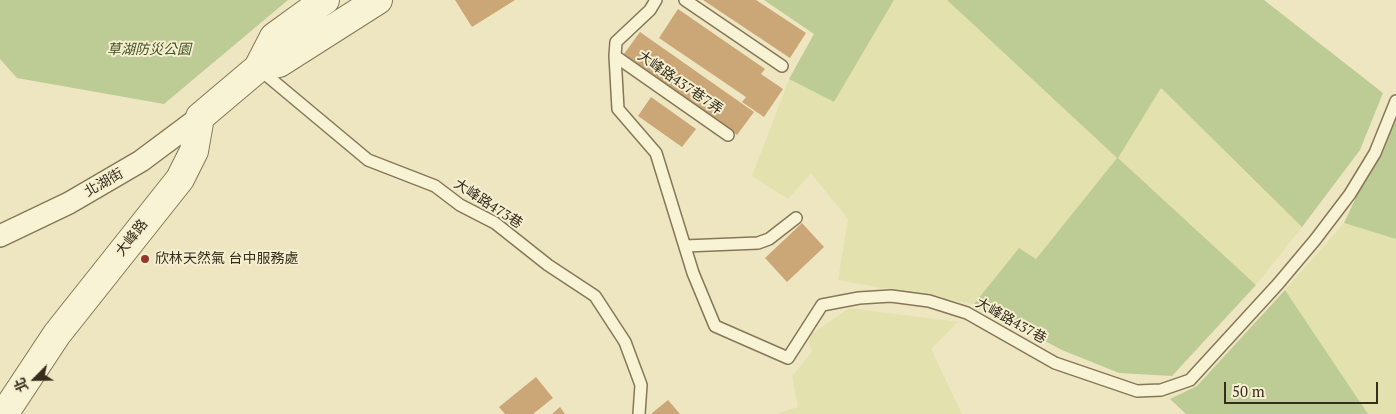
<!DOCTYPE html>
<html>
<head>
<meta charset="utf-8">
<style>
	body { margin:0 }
	#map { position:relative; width:1396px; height:414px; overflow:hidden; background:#ede6c0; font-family:"PT Serif","Noto Sans TC",serif }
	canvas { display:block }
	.north { position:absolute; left:10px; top:354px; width:50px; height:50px; -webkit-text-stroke:4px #f5efd0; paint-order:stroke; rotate:247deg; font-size:14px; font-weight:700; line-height:20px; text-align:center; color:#362d1d }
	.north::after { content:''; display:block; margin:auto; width:18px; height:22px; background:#362d1d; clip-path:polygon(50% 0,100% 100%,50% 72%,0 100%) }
	.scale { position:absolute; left:1224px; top:382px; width:154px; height:22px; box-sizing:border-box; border:2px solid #362d1d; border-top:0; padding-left:6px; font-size:15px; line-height:18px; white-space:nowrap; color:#362d1d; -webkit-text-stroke:4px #f5efd0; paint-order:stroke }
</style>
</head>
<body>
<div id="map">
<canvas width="1396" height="414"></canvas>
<div class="north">北</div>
<div class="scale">50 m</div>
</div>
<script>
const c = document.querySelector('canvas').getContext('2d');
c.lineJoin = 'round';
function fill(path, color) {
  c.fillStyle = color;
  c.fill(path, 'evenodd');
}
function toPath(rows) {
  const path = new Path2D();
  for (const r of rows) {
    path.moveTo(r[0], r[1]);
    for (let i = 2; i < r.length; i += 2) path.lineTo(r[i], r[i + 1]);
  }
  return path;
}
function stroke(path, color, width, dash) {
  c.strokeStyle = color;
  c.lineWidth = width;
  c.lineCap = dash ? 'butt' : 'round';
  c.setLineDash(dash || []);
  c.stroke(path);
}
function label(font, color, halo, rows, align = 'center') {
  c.font = font + ' "PT Serif","Noto Sans TC",serif';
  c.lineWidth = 4;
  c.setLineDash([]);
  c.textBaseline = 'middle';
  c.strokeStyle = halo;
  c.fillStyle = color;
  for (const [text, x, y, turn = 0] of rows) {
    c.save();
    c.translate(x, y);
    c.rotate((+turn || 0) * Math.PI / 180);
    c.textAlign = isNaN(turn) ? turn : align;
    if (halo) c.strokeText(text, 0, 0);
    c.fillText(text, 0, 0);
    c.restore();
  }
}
fill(toPath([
	[894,0,947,0,1117,158,1161,88,1302,227,1256,285,1117,158,1036,259,1019,248,974,304,838,280,848,219,811,173,788,199,752,176,789,79,834,102],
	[1344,223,1396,239,1396,414,1368,414,1285,290],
	[849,308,958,322,931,349,962,414,777,414,798,407,792,376,812,352,808,337]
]), '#e3e2ae');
fill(toPath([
	[0,0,288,0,164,104,17,78,0,59],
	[764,0,894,0,834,102,789,79,814,34],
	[947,0,1264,0,1383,93,1360,150,1302,227,1161,88,1118,158,1256,285,1172,376,1119,373,1062,350,974,304,1019,248,1036,259,1117,158],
	[1396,112,1396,239,1344,223],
	[1285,290,1368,414,1186,414,1170,399,1197,386]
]), '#bdcb95');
fill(toPath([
	[455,0,515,0,472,27],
	[703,0,756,0,806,33,790,58],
	[678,9,765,69,761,74,783,89,764,117,742,102,746,97,659,38],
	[640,32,754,112,737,135,624,54],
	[651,97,696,129,682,147,638,116],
	[802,223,824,247,787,282,765,258],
	[536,377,553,398,533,414,505,414,499,407],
	[668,400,680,414,651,414],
	[560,407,565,414,552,414]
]), '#cba676');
const service = toPath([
	[656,0,650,10,616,42,615,56,618,109,656,153,693,273,715,326,788,358,822,305,859,298,891,296,929,301,967,313,1055,363,1137,391,1161,390,1190,380,1278,284,1315,240,1350,194,1375,153,1396,101],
	[685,0,782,66],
	[615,56,728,135],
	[259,69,368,160,435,186,460,205,495,223,548,265,595,296,625,342,641,385,639,414],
	[685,246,758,243,769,239,796,218]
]);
const minor = toPath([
	[0,236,69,203,141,161,200,117]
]);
const tertiary = toPath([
	[258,68,279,63,378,0],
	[4,414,57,334,180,179,194,151,200,117,258,68,274,37,325,0]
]);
stroke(service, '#867758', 14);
stroke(minor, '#867758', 24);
stroke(tertiary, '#867758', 30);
stroke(service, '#f8f3d4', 11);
stroke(minor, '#f8f3d4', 21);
stroke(tertiary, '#f8f3d4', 28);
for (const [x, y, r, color] of [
	[145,259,5,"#953729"]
]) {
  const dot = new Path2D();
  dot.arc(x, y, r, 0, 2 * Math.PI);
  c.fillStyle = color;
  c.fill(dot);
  stroke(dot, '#f5efd0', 2);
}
label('italic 14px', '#405223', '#f5efd0', [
	["草湖防災公園",149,50]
]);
label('14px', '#362d1d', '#f5efd0', [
	["大峰路437巷7弄",680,83,35],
	["北湖街",104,183,-30],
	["大峰路473巷",488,204,33],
	["大峰路",132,238,-52],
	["大峰路437巷",1011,321,29]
]);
label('14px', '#362d1d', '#f5efd0', [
	["欣林天然氣 台中服務處",155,259]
], 'left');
</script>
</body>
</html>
